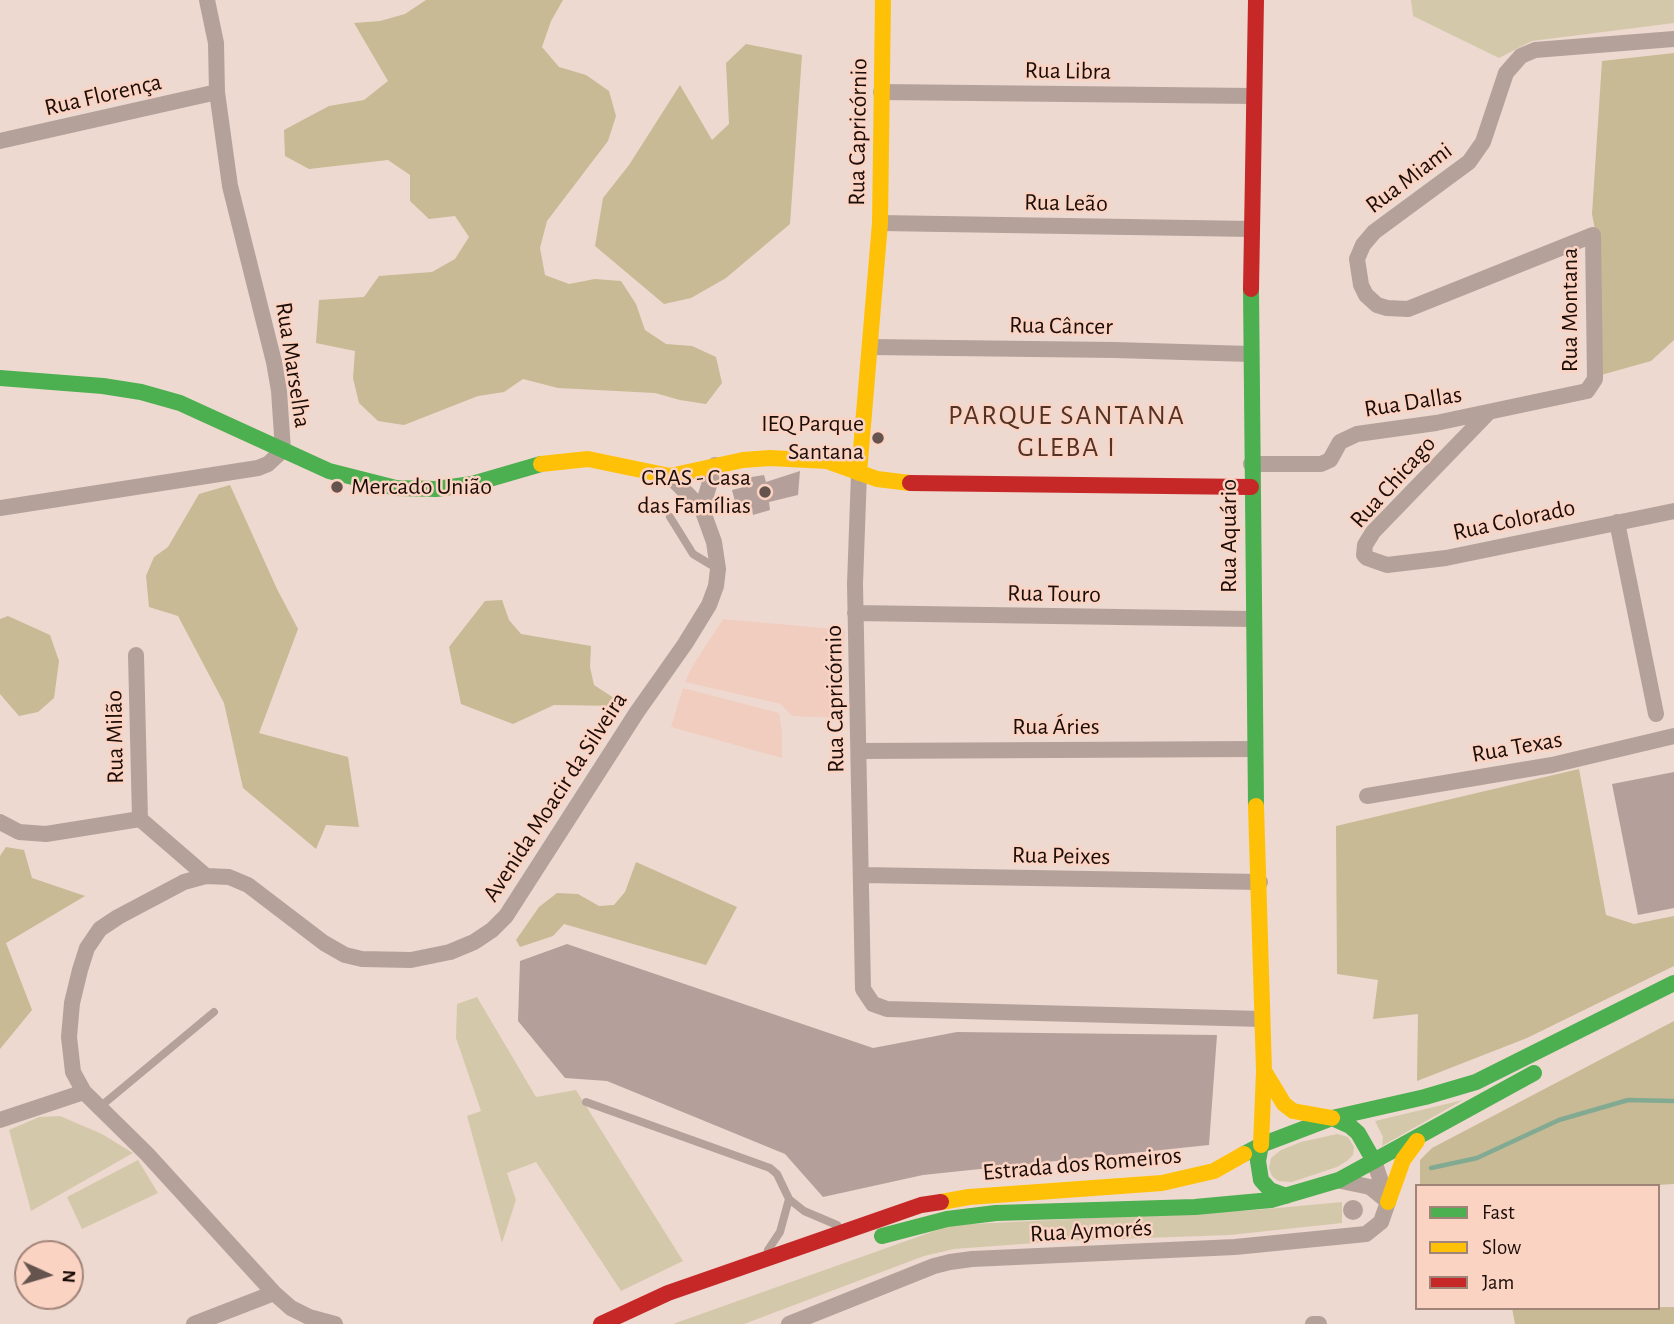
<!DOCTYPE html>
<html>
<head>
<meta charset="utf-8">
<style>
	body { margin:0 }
	#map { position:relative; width:1674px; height:1324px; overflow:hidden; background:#eed9d0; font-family:"Alegreya Sans",sans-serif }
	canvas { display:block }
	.legend { position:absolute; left:1415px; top:1184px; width:245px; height:126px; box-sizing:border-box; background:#fbd3c3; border:2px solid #a18478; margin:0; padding:9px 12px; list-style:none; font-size:21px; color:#1b0d08 }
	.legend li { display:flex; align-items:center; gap:14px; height:35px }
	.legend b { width:35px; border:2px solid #a18478 }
	.north { position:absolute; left:14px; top:1240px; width:70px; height:70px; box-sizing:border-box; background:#fbd3c3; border:2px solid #a18478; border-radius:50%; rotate:94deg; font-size:19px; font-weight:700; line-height:28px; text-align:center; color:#1b0d08 }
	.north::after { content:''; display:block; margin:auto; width:24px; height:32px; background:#65544e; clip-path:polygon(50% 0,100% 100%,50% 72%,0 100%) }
</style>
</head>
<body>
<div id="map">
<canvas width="1674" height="1324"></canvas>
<ul class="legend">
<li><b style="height:9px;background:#4caf50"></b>Fast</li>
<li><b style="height:9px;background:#ffc107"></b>Slow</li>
<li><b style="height:9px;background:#c62828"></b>Jam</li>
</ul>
<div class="north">N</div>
</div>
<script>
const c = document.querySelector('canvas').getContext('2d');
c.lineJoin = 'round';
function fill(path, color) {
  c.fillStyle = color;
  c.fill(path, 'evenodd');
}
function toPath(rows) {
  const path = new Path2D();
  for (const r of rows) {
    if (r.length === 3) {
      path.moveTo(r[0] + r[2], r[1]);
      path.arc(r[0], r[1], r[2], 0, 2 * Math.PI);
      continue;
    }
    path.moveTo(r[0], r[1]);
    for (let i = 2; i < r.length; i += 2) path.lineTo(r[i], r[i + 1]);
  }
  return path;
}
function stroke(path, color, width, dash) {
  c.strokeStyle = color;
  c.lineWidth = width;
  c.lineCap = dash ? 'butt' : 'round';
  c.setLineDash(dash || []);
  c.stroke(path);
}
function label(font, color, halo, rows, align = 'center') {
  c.font = font + ' "Alegreya Sans",sans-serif';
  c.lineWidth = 5;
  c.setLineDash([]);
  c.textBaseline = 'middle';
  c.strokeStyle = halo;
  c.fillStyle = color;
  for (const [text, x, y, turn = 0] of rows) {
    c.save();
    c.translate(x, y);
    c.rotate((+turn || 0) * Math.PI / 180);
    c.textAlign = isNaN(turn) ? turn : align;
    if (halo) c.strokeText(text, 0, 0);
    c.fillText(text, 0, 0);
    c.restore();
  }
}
fill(toPath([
	[723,619,845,630,841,718,792,716,781,704,685,682,692,667],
	[683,688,779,713,782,732,782,758,671,727]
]), '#f1cdbf');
fill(toPath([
	[1411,0,1674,0,1674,23,1532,41,1499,58,1413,16],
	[477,997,536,1097,576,1090,683,1261,621,1291,536,1162,507,1173,516,1200,502,1243,467,1116,481,1111,456,1038,457,1004],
	[1463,1100,1382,1146,1383,1137,1375,1121],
	[60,1116,102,1134,133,1153,31,1211,9,1130,39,1117],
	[1337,1134,1348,1137,1354,1147,1353,1155,1347,1161,1337,1167,1292,1182,1278,1181,1272,1176,1269,1168,1271,1158,1281,1150,1301,1142],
	[138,1160,158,1193,82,1229,67,1197],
	[1342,1202,1342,1223,1230,1235,1062,1241,954,1249,924,1256,744,1324,673,1324,951,1225,1256,1210]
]), '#d4c8aa');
fill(toPath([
	[426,0,563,0,551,21,542,47,559,67,586,75,609,91,616,116,608,141,547,221,540,248,545,275,569,284,595,279,621,281,636,304,645,330,666,344,692,346,716,357,722,383,706,404,680,400,655,393,558,388,523,379,504,392,478,396,404,425,378,421,359,403,353,378,355,351,316,343,319,300,364,297,379,276,432,272,455,259,469,237,455,216,429,219,410,201,410,175,388,160,309,169,285,156,284,130,329,106,364,100,388,81,354,23,380,21,405,14],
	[746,44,802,55,790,224,726,278,691,298,664,304,595,246,603,198,629,165,680,85,712,140,729,124,726,63],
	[1674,53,1674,340,1651,361,1601,375,1599,250,1592,214,1602,61],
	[230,485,277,589,298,629,259,733,348,757,359,827,326,825,316,849,243,788,224,703,178,616,149,607,146,576,154,557,168,547,199,494],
	[502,600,509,620,521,634,591,646,590,667,594,685,626,706,554,705,513,724,461,704,449,647,485,601],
	[8,616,50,635,59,661,54,698,38,712,19,716,0,694,0,619],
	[1579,769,1606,915,1634,924,1674,916,1674,966,1527,1038,1417,1081,1418,1014,1373,1019,1378,980,1337,974,1336,826],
	[6,847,24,850,32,878,85,896,6,943,32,1010,0,1049,0,856],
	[636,862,737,907,706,965,564,924,553,936,520,947,516,940,539,907,557,893,578,894,599,906,614,905,625,892],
	[1674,1021,1674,1184,1640,1186,1420,1184,1420,1160,1432,1148],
	[1674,1307,1674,1324,1515,1324,1512,1308]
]), '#c7ba94');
stroke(toPath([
	[1431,1168,1477,1158,1559,1120,1628,1100,1674,1101]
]), '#82aa92', 4.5);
fill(toPath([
	[800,471,798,495,769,502,770,510,753,515,751,504,737,509,732,490,744,487,745,478,764,475,766,482],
	[1674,772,1674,908,1638,915,1612,784],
	[567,944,873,1048,957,1032,1217,1035,1209,1145,923,1175,823,1197,785,1154,607,1081,565,1078,518,1021,520,961],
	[1353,1210,10]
]), '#b59f9a');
stroke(toPath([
	[670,517,693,554,718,569],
	[586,1102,770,1168,777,1174,789,1199,780,1232,768,1250],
	[101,1106,214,1012],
	[789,1199,804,1211,837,1225]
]), '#b4a29a', 8);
stroke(toPath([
	[881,92,1254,96],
	[0,141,217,92],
	[880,223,1252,229],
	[870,347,1115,350,1250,354],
	[1489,412,1373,532,1365,545,1364,555,1367,558,1387,565,1446,558,1674,511],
	[1251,464,1321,464,1330,460,1340,442,1357,434,1436,423,1587,391,1595,379,1593,235,1408,309,1387,308,1377,305,1366,295,1361,285,1357,259,1363,245,1374,232,1469,162,1483,142,1506,73,1521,56,1535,50,1674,39],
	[859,473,855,584,863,989,873,1004,887,1009,1262,1019],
	[0,508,258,468,268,464,283,450,279,391,274,362,230,186,217,92,216,43,207,0],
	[702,509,715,465],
	[1617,522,1656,714],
	[855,613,1252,619],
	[136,655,140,819],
	[859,751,1254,749],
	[1367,796,1552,765,1674,736],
	[0,822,19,832,46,834,140,819,206,876],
	[862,875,1260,882],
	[0,1120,84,1092],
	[1341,1181,1370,1187,1386,1200],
	[194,1324,274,1293],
	[335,1324,309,1317,291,1308,274,1293,147,1154,84,1092,73,1072,69,1037,72,1003,80,970,87,948,100,929,118,917,184,882,206,876,229,877,248,885,324,943,345,955,362,959,411,960,450,952,474,942,492,930,506,916,637,712,685,644,709,605,716,586,718,569,714,542,702,509,670,476],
	[789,1324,934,1266,950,1262,972,1259,1235,1247,1366,1234,1381,1222,1388,1202,1374,1161],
	[1313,1324,1319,1324]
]), '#b4a29a', 16);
stroke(toPath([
	[1251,289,1256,806],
	[0,378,103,386,141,392,180,403,329,471,396,488,436,489,472,484,541,464],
	[1332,1118,1350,1126,1358,1133,1374,1161],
	[1261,1145,1258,1161,1261,1180,1270,1190,1286,1196],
	[1244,1154,1261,1145,1332,1118,1425,1097,1476,1082,1674,983],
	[882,1236,947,1219,996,1213,1195,1207,1271,1200,1339,1180,1534,1073]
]), '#4caf50', 16);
stroke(toPath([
	[541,464,588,459,670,476,743,460,770,458,827,461,877,479,910,483],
	[859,473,880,223,883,0],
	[1256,806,1264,1071,1261,1145],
	[1264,1071,1284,1104,1293,1111,1332,1118],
	[941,1202,969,1197,1162,1183,1214,1171,1244,1154],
	[1388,1202,1403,1160,1417,1141]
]), '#ffc107', 16);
stroke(toPath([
	[1251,289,1256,0],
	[910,483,1251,487],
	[601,1324,668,1293,921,1205,941,1202]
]), '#c62828', 16);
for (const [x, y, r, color] of [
	[878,438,7,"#65544e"],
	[337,487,7,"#65544e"],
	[765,492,7,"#65544e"]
]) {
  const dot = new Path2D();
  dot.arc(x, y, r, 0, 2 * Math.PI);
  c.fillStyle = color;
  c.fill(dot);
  stroke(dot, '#fbd3c3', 2.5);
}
label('24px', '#1b0d08', '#fbd3c3', [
	["Rua Libra",1068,71,1],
	["Rua Florença",103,95,-13],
	["Rua Capricórnio",858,132,-89],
	["Rua Miami",1409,178,-37],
	["Rua Leão",1066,203,1],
	["Rua Montana",1570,310,-90],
	["Rua Câncer",1061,326,1],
	["Rua Marselha",293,365,81],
	["Rua Dallas",1413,402,-9],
	["Rua Chicago",1393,482,-48],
	["Rua Colorado",1514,520,-12],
	["Rua Aquário",1229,536,-90],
	["Rua Touro",1054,594,1],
	["Rua Capricórnio",835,699,-91],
	["Rua Áries",1056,727],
	["Rua Milão",115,737,-91],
	["Rua Texas",1517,747,-10],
	["Avenida Moacir da Silveira",555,797,-57],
	["Rua Peixes",1061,856,1],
	["Estrada dos Romeiros",1082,1164,-5],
	["Rua Aymorés",1091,1231,-3]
]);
label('24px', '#1b0d08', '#fbd3c3', [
	["IEQ Parque",864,424],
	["Santana",864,452],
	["CRAS - Casa",751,478],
	["das Famílias",751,506],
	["Mercado União",351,487,"left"]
], 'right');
c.letterSpacing = '2px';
label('28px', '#523326', '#fbd3c3', [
	["PARQUE SANTANA",1067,416],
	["GLEBA I",1067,448]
]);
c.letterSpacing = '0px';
</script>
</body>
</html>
